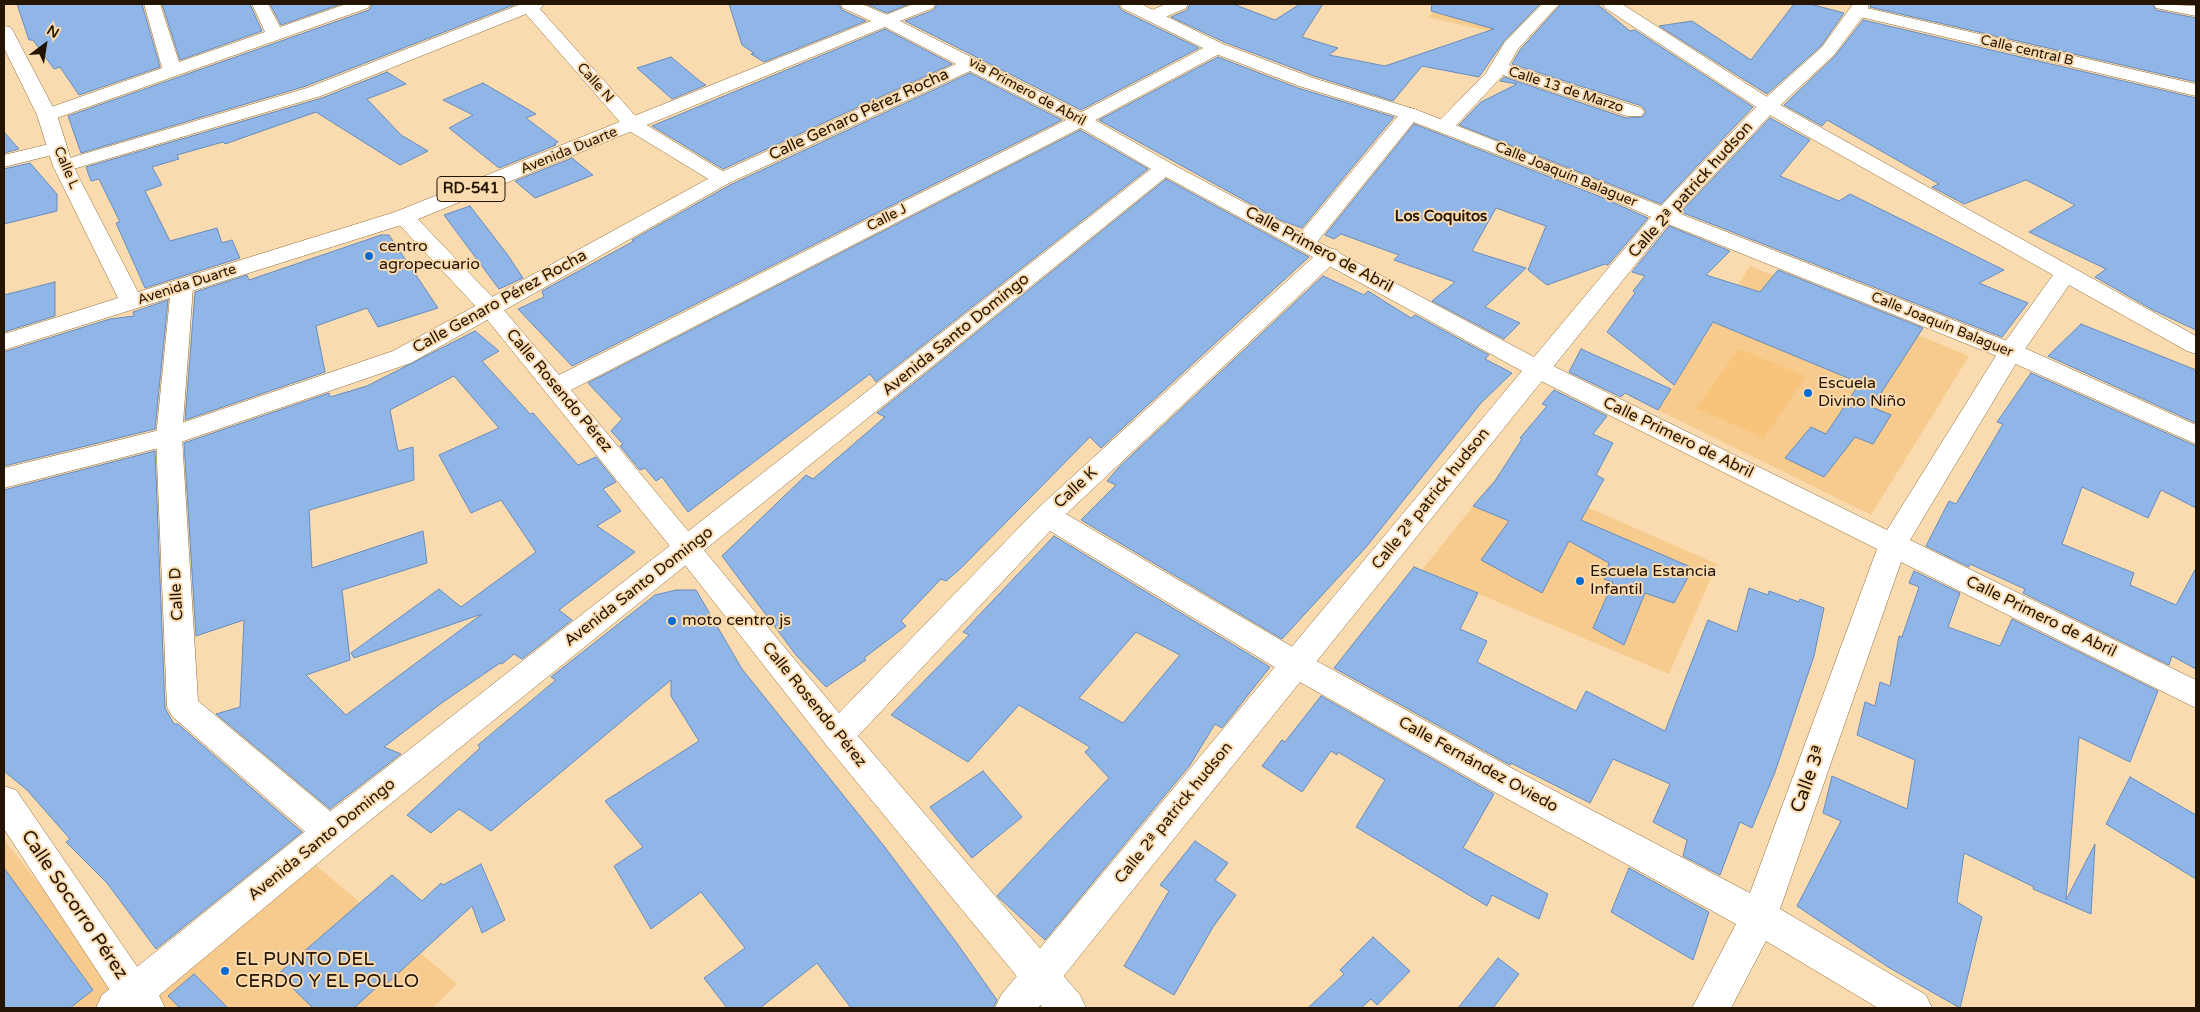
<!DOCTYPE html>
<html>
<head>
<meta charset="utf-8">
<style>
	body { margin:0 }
	#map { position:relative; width:2200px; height:1012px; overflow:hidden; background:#fadaaf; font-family:"Varela Round",sans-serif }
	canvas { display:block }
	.frame { position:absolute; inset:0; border:5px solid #231501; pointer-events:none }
	.north { position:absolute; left:20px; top:20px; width:50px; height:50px; -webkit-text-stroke:4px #fadaaf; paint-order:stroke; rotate:31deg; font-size:14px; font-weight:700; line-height:20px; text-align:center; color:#231501 }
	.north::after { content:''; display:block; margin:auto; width:18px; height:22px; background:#231501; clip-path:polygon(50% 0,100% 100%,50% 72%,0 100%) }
</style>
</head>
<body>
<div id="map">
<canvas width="2200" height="1012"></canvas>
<div class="frame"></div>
<div class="north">N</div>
</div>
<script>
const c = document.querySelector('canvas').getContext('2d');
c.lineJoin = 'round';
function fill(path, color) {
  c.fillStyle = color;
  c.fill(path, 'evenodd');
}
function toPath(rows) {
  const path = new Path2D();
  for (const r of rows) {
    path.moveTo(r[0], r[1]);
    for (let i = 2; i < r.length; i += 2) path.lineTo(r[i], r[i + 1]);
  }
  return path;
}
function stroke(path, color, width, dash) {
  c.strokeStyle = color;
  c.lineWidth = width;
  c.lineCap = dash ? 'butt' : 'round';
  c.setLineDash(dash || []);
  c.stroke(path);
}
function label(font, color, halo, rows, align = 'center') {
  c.font = font + ' "Varela Round",sans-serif';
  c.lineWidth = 4;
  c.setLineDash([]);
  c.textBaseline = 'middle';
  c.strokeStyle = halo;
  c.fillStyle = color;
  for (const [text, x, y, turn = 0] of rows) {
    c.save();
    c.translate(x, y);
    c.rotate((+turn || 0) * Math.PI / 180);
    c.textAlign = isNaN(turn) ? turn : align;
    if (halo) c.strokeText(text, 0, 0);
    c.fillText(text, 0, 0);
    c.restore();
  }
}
fill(toPath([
	[1444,4,1495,4,1527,13,1511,36,1428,17],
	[1750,266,1969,356,1871,515,1658,410],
	[1502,470,1717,564,1669,674,1422,570],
	[4,840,124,990,100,1008,4,1008],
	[313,863,457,984,433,1008,167,1008,150,990]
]), '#f6cb8d');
fill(toPath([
	[1739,349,1806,376,1764,438,1696,408]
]), '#f7c47a');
const building = toPath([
	[17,4,142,4,160,67,79,95,60,67,54,69,33,40,29,40,17,4],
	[162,4,250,4,262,31,180,60,162,4],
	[270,4,341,4,281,25,270,4],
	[372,4,516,4,306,86,81,153,68,116,369,10,372,4],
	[729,4,839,4,842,10,866,21,764,62,751,54,754,53,742,45,729,4],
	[866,4,909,4,887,13,866,4],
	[937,4,1118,4,1121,10,1199,48,1081,110,905,21,934,10,937,4],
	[1190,4,1233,4,1275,20,1300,4,1323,4,1302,37,1338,48,1329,55,1385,66,1494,29,1431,11,1432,4,1540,4,1504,41,1479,77,1422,66,1393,101,1314,76,1224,42,1171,17,1187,10,1190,4],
	[1561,4,1597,4,1630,31,1635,30,1753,107,1661,204,1459,125,1481,102,1517,84,1500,81,1504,77,1626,118,1642,117,1646,112,1642,106,1512,64,1520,50,1561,4],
	[1794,4,1810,4,1844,13,1821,46,1767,94,1659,26,1692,21,1751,60,1794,4],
	[1871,4,2152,4,2156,10,2196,18,2196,82,1870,7,1871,4],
	[1863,20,2196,98,2196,330,2153,310,2095,277,2106,269,2029,232,2075,205,2026,180,1964,204,1932,187,1939,184,1827,120,1822,126,1784,105,1835,56,1863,20],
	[885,29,952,64,723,169,652,126,885,29],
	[671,57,701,82,706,85,672,99,637,68,671,57],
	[1218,57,1298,88,1394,117,1302,228,1280,220,1099,120,1218,57],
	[387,72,406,84,367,99,401,135,428,151,400,165,316,112,225,144,223,142,177,155,179,159,152,167,162,185,145,191,170,241,217,228,222,243,232,240,240,258,145,288,116,223,120,222,99,179,91,181,86,167,322,98,387,72],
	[970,73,1062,120,572,366,518,309,544,297,542,291,634,241,632,240,730,185,970,73],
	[483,83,536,114,526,118,558,142,554,144,556,145,499,168,449,128,473,115,443,100,483,83],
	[1770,118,1810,140,1780,176,1839,201,1850,194,2004,270,1979,283,2028,303,2002,337,1681,212,1770,118],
	[1414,124,1601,197,1648,218,1608,265,1605,264,1547,285,1528,270,1546,226,1496,208,1472,251,1526,268,1485,307,1520,323,1504,339,1432,301,1455,282,1394,260,1399,255,1341,234,1334,239,1325,235,1414,124],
	[1080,130,1148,169,876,382,870,374,688,512,662,477,656,481,645,468,640,470,620,446,623,444,611,431,622,419,588,383,1080,130],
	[4,132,19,149,4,153,4,132],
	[572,158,593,175,535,198,515,181,572,158],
	[30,163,57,194,57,211,4,224,4,169,30,163],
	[1166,179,1309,257,1101,448,1090,437,960,569,946,581,941,579,901,621,906,626,864,658,866,660,826,687,796,655,722,556,806,475,813,479,885,417,877,413,1166,179],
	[470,206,507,254,523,278,499,289,444,215,470,206],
	[1669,226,1730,251,1706,275,1760,292,1778,270,1923,328,1872,407,1891,415,1873,444,1855,437,1824,477,1785,458,1811,427,1826,434,1860,383,1713,322,1674,385,1607,332,1635,293,1633,291,1645,276,1632,272,1669,226],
	[381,235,389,235,438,308,378,327,367,308,316,326,325,372,185,420,195,292,247,275,249,280,381,235],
	[1323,276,1364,295,1368,291,1411,318,1415,315,1489,355,1485,359,1512,373,1481,403,1367,546,1282,639,1081,520,1116,485,1107,481,1120,466,1323,276],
	[55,282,55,316,4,332,4,295,55,282],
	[168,300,155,429,4,466,4,352,110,319,134,316,133,312,168,300],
	[2081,324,2196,370,2196,423,2048,356,2081,324],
	[475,331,499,351,482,361,530,414,533,413,578,465,596,457,616,482,603,489,621,511,597,526,635,552,559,610,572,620,522,659,514,654,502,664,500,663,443,702,384,747,401,754,330,809,216,714,240,707,244,620,196,636,184,443,329,393,330,397,367,386,475,331],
	[454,376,499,428,439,455,471,513,501,500,536,552,461,607,439,589,351,653,354,658,482,614,346,715,306,675,350,660,342,590,427,563,423,531,312,568,309,510,414,480,413,447,398,451,390,410,454,376],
	[1581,349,1671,389,1658,410,1625,393,1621,397,1569,372,1581,349],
	[2031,373,2196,446,2196,508,2161,490,2148,518,2082,487,2062,544,2134,573,2130,585,2176,605,2196,568,2196,669,2172,656,2169,665,2023,593,2025,589,1970,564,1969,567,1926,546,1949,501,1956,504,2003,424,1997,422,2031,373],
	[1554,390,1607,416,1593,434,1613,443,1596,475,1604,479,1581,520,1693,568,1674,603,1645,593,1624,645,1593,628,1613,582,1604,579,1609,563,1569,541,1542,593,1481,560,1509,521,1473,506,1495,481,1522,439,1520,438,1547,406,1542,404,1554,390],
	[155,451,165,708,174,724,178,724,302,832,156,949,107,883,66,842,70,839,27,790,4,771,4,490,155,451],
	[1054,536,1270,667,1222,728,1215,724,1190,765,1045,940,997,896,1109,778,1085,752,1090,747,1019,705,968,762,891,715,969,635,963,632,1054,536],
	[1136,632,1180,655,1123,723,1079,698,1136,632],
	[1414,567,1478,593,1460,629,1487,641,1477,662,1576,711,1586,691,1665,731,1708,620,1737,632,1749,588,1768,595,1769,591,1799,602,1800,599,1824,608,1814,656,1775,772,1752,828,1740,822,1720,875,1683,856,1687,840,1653,822,1670,784,1613,759,1590,803,1511,763,1510,765,1334,668,1414,567],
	[1914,571,1960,593,1948,627,2000,646,2012,619,2158,691,2130,762,2079,737,2066,900,2095,844,2091,914,2033,889,2034,887,1964,853,1957,902,1982,917,1960,1008,1888,967,1797,906,1841,821,1823,813,1832,776,1907,809,1915,760,1857,735,1865,702,1875,706,1880,682,1890,686,1899,636,1902,637,1919,587,1909,583,1914,571],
	[676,590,696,590,742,669,884,846,956,942,997,1000,993,1008,851,1008,817,963,760,1008,727,1008,704,978,745,948,701,892,651,929,614,866,643,847,605,801,699,741,671,696,671,680,491,831,459,809,431,833,407,815,480,748,478,745,556,680,551,677,655,595,676,590],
	[1321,696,1494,794,1463,848,1548,894,1539,919,1492,895,1487,906,1356,827,1385,780,1338,752,1337,755,1331,751,1302,792,1262,766,1282,740,1285,742,1321,696],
	[983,771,1022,817,972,858,930,807,983,771],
	[2130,777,2196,815,2196,879,2106,824,2130,777],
	[1195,841,1228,863,1215,880,1236,895,1213,927,1174,995,1124,966,1169,891,1160,885,1195,841],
	[481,864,505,920,482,933,472,906,383,987,380,984,354,1008,313,1008,278,974,392,875,422,901,441,883,443,885,481,864],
	[4,868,93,990,70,1008,4,1008,4,868],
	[1629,868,1709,912,1693,960,1611,912,1629,868],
	[1373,937,1410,971,1377,1005,1371,999,1361,1008,1308,1008,1344,974,1340,970,1373,937],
	[1498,958,1519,974,1493,1008,1458,1008,1498,958],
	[194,974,228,1008,180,1008,168,996,194,974]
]);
fill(building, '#90b5e7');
stroke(building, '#688cbc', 1);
const minor = toPath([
	[144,4,160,4,179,62,265,32,252,4,268,4,280,27,346,4,370,4,368,8,54,119,40,119,37,115,40,111,162,68,144,4],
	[521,4,544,4,540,9,640,121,729,175,732,179,729,183,722,185,715,183,626,129,526,14,321,96,70,170,63,172,56,170,53,166,56,162,307,88,521,4],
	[841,4,862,4,892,17,895,21,892,25,880,25,843,8,841,4],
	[1166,4,1188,4,1186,8,1159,20,1147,20,1144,16,1147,12,1166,4],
	[1542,4,1559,4,1518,49,1509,65,1641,108,1644,112,1641,116,1627,116,1503,75,1451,131,1437,131,1434,127,1437,123,1486,73,1505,42,1542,4],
	[1603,4,1622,4,1775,102,2196,336,2196,354,2187,351,2069,285,2021,355,1910,540,2196,680,2196,708,1901,562,1780,909,1926,995,1932,1008,1878,1008,1766,941,1731,1008,1692,1008,1736,924,1491,790,1291,677,1050,531,858,736,1080,995,1086,1008,1043,1008,827,746,678,556,481,312,392,217,395,212,403,211,411,212,497,302,559,375,1074,116,1211,44,1223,44,1226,48,1223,52,1088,124,571,390,839,713,1037,509,1321,250,1329,248,1337,250,1340,255,1337,260,1066,514,1313,659,1515,770,1750,893,1877,549,1529,375,1526,369,1529,363,1538,361,1547,363,1887,530,2002,346,2053,275,1761,110,1605,8,1603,4],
	[1858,6,2196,84,2196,96,1852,15,1849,11,1852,7,1858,6],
	[1410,108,1417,110,1420,114,1417,118,1313,247,1305,249,1297,247,1294,242,1297,237,1403,110,1410,108],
	[57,142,64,144,67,148,64,152,4,167,4,155,57,142],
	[182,280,190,282,193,287,182,437,198,701,342,821,347,832,342,843,330,848,318,843,172,716,167,707,156,437,171,287,174,282,182,280],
	[4,786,16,790,147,981,159,995,165,1008,121,1007,4,829,4,786]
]);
const major = toPath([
	[913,4,935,4,933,8,900,21,1088,116,1172,164,1534,357,1651,217,1602,195,1403,118,1299,86,1211,52,1122,8,1120,4,1141,4,1223,44,1313,78,1417,110,1661,206,1761,102,1822,47,1853,4,1869,4,1867,11,1834,55,1775,110,1678,213,2020,346,2196,425,2196,444,2002,358,1668,224,1038,1008,995,1008,1001,995,1522,371,1166,177,342,843,144,1008,96,1008,102,995,318,821,1151,169,1074,124,970,71,729,183,411,363,178,443,4,488,4,468,164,429,393,351,715,175,956,64,885,27,411,222,4,350,4,334,118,298,53,166,37,115,4,48,4,26,10,27,13,31,57,115,73,166,138,292,395,212,913,4],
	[2154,4,2196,6,2196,16,2156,8,2154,4]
]);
stroke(minor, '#8f6c37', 1);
stroke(major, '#8f6c37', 1);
fill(minor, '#fff');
fill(major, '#fff');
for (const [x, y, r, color] of [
	[369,256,5,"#036bd3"],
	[1808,393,5,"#036bd3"],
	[1580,581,5,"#036bd3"],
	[672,621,5,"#036bd3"],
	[225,971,5,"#036bd3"]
]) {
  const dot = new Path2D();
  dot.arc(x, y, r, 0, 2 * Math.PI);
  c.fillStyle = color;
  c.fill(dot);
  stroke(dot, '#fadaaf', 2);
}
label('14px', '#231501', '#fadaaf', [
	["Calle central B",2027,51,13],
	["Calle N",595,83,48],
	["Calle 13 de Marzo",1566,90,18],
	["via Primero de Abril",1027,92,28],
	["Avenida Duarte",569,151,-22],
	["Calle L",66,168,67],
	["Calle Joaquín Balaguer",1566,175,22],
	["Calle J",887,218,-27],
	["Avenida Duarte",187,285,-18],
	["Calle Joaquín Balaguer",1942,325,22]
]);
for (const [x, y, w] of [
	[471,189,68]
]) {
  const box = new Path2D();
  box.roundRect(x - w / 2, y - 12.5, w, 25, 4);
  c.fillStyle = '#fadaaf';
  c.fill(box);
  stroke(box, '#231501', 1);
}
label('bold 15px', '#231501', null, [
	["RD-541",471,189]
]);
label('bold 15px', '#231501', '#fadaaf', [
	["Los Coquitos",1441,217]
]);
label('16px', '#231501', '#fadaaf', [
	["Calle Genaro Pérez Rocha",859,115,-25],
	["Calle 2ª patrick hudson",1691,190,-48],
	["Calle Primero de Abril",1319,250,28],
	["Calle Genaro Pérez Rocha",500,302,-29],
	["Avenida Santo Domingo",956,335,-39],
	["Calle Rosendo Pérez",559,391,50],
	["Calle Primero de Abril",1678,438,26],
	["Calle K",1076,488,-43],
	["Calle 2ª patrick hudson",1431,499,-51],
	["Avenida Santo Domingo",639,587,-38],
	["Calle D",177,594,-93],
	["Calle Primero de Abril",2041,617,26],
	["Calle Rosendo Pérez",814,705,51],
	["Calle Fernández Oviedo",1478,765,29],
	["Calle 2ª patrick hudson",1174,813,-51],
	["Avenida Santo Domingo",322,840,-39]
]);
label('16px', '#231501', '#fadaaf', [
	["centro",379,247],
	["agropecuario",379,265],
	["Escuela",1818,384],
	["Divino Niño",1818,402],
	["Escuela Estancia",1590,572],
	["Infantil",1590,590],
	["moto centro js",682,621]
], 'left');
label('19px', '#231501', '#fadaaf', [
	["Calle 3ª",1809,779,-70],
	["Calle Socorro Pérez",74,905,56]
]);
label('19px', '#231501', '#fadaaf', [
	["EL PUNTO DEL",235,960],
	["CERDO Y EL POLLO",235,982]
], 'left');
</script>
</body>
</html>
